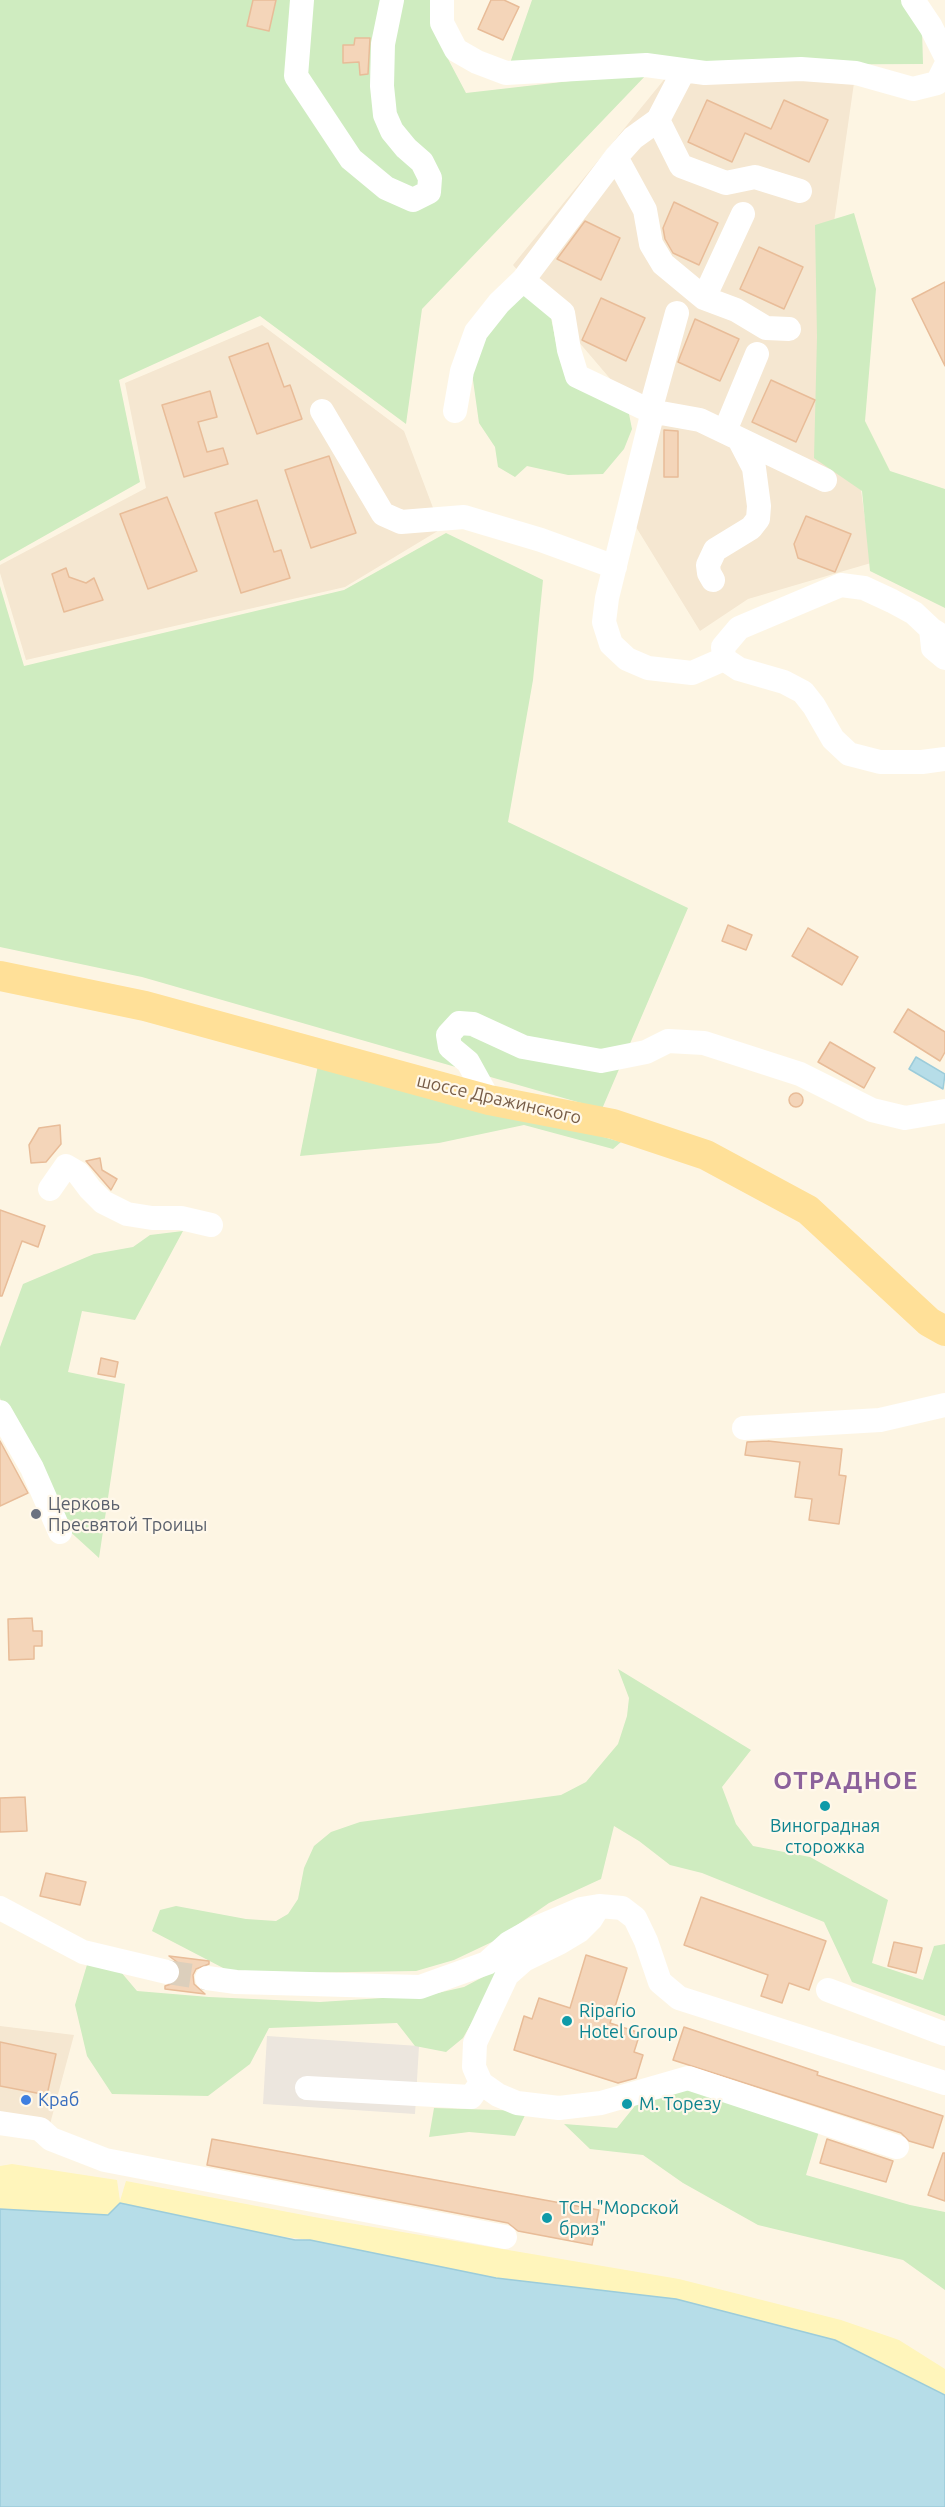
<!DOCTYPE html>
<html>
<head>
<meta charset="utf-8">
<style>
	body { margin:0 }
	canvas { display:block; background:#fdf5e3 }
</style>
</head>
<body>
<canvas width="945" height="2507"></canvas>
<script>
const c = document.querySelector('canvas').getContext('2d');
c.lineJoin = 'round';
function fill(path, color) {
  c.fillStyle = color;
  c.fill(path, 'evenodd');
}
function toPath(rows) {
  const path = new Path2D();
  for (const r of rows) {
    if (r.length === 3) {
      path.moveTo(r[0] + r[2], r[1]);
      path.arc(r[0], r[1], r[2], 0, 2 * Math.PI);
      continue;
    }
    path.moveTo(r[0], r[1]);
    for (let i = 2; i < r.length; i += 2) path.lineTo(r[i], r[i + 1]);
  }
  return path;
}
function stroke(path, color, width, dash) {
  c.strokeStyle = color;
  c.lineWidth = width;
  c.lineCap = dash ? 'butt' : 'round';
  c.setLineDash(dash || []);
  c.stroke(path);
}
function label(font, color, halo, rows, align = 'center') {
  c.font = font + ' Ubuntu,sans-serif';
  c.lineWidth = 4.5;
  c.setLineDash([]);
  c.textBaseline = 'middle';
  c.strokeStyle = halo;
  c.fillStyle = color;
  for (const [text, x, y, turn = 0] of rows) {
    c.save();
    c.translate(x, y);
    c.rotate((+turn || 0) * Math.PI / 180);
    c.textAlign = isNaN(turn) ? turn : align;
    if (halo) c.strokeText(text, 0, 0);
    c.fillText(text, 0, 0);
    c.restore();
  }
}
fill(toPath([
	[667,76,855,76,829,257,871,563,748,599,700,631,636,527,642,416,513,265],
	[262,325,404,431,441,529,345,587,26,660,0,573,0,565,146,488,125,383],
	[0,2026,74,2035,50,2124,0,2133]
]), '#f5e7d1');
fill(toPath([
	[267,2036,419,2046,415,2114,263,2104]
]), '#ece6de');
fill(toPath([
	[0,0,449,0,438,40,466,93,649,72,422,309,406,424,260,316,119,380,140,482,0,561],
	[532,0,901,0,922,29,923,64,509,66],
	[854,213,876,289,865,421,890,471,945,489,945,608,870,571,862,491,814,458,817,337,815,225],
	[526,289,549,308,558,352,628,409,632,429,624,449,603,474,568,475,527,466,515,477,498,467,495,447,479,423,472,373,490,321],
	[446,533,543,580,533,680,508,822,688,908,602,1109,142,977,0,947,0,586,24,666,344,590],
	[318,1065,466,1098,621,1142,613,1149,524,1125,439,1143,300,1156],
	[183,1231,135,1320,82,1311,68,1372,125,1384,99,1558,54,1517,13,1440,0,1398,0,1347,23,1284,94,1254,133,1247,150,1235],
	[618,1669,751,1750,722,1787,736,1824,753,1846,810,1857,888,1900,872,1963,923,1980,934,1946,945,1944,945,2016,852,1982,824,1922,702,1873,670,1865,639,1841,614,1826,601,1879,549,1903,494,1941,454,1960,416,1971,290,1973,227,1970,152,1931,160,1910,176,1906,246,1919,276,1921,288,1914,298,1899,304,1868,314,1846,331,1832,360,1822,561,1795,586,1782,618,1744,627,1716,629,1698],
	[89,1958,115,1965,137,1991,209,1997,320,2002,429,1995,464,1987,504,1966,463,2038,446,2052,415,2046,397,2023,269,2028,250,2064,208,2096,112,2094,87,2056,75,2005],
	[687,2088,820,2128,806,2175,910,2205,945,2212,945,2290,903,2260,758,2225,683,2183,643,2155,590,2149,564,2124,617,2128,638,2102],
	[434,2108,527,2111,515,2136,469,2132,429,2137]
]), '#cfecc0');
fill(toPath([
	[12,2164,117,2180,120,2201,126,2181,314,2217,679,2279,841,2320,899,2340,945,2369,945,2395,835,2340,676,2299,496,2278,310,2240,109,2215,0,2209,0,2166]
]), '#fff5bb');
const water = toPath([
	[916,1057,945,1074,943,1089,909,1069,916,1057],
	[120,2203,295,2240,310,2240,496,2278,676,2299,835,2340,945,2395,945,2507,0,2507,0,2209,108,2215,120,2203]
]);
fill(water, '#b6dde8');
stroke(water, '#9cccda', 1.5);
const building = toPath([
	[253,0,276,0,269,31,247,26,253,0],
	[491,0,504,0,519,7,503,40,478,29,491,0],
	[355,38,370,38,368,74,360,75,359,62,343,63,343,45,354,45,355,38],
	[707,100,771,129,784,100,828,120,809,162,745,133,732,162,688,142,707,100],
	[674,202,718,223,699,265,673,253,665,239,663,228,674,202],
	[585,221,620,238,601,280,557,259,585,221],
	[759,247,803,267,784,309,740,289,759,247],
	[945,282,945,366,912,299,945,282],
	[601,298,645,318,626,361,582,340,601,298],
	[695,319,739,339,720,381,678,362,695,319],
	[268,343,284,387,290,385,302,419,257,434,229,357,268,343],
	[771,380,815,400,796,442,752,422,771,380],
	[210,391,217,417,198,422,207,452,223,448,228,464,184,477,162,405,210,391],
	[664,430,678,431,678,477,664,477,664,430],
	[329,456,356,533,311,548,285,470,329,456],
	[167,497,197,571,148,589,120,514,167,497],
	[257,500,274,552,281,550,290,578,241,593,215,513,257,500],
	[806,516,851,534,835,572,798,558,794,544,806,516],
	[66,568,69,577,86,583,94,578,103,600,64,612,52,574,66,568],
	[728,925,752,935,746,950,722,941,728,925],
	[808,928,858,957,842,985,792,956,808,928],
	[908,1009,945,1032,945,1052,940,1061,894,1032,908,1009],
	[830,1042,875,1068,864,1088,818,1062,830,1042],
	[796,1100,7],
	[60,1125,61,1144,46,1162,31,1163,29,1145,39,1128,60,1125],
	[100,1158,102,1170,117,1179,111,1190,86,1161,100,1158],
	[0,1210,45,1226,38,1247,22,1241,2,1296,0,1296,0,1210],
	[101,1358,118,1362,115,1377,98,1374,101,1358],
	[0,1441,28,1493,0,1506,0,1441],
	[768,1441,842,1449,839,1475,846,1476,839,1524,809,1520,812,1499,795,1497,800,1462,745,1455,747,1442,768,1441],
	[32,1618,33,1631,42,1631,42,1646,34,1646,34,1659,9,1660,8,1619,32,1618],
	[25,1797,27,1831,0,1832,0,1798,25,1797],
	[46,1873,86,1882,80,1905,40,1896,46,1873],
	[701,1897,826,1941,809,1990,789,1983,782,2003,761,1996,768,1975,684,1945,701,1897],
	[894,1942,922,1948,916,1973,888,1966,894,1942],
	[586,1955,627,1968,610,2023,640,2033,634,2052,643,2055,636,2078,618,2083,514,2050,524,2016,532,2019,539,1998,570,2008,586,1955],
	[169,1956,209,1961,209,1964,196,1969,193,1975,194,1984,205,1994,165,1989,165,1986,177,1982,181,1975,177,1962,169,1956],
	[684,2027,818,2072,817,2075,943,2116,933,2148,909,2141,901,2133,673,2060,684,2027],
	[0,2042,56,2054,47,2095,0,2086,0,2042],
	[212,2139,599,2210,592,2245,518,2231,508,2223,207,2165,212,2139],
	[827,2139,893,2161,886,2182,820,2163,827,2139],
	[943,2153,945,2153,945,2201,928,2195,943,2153]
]);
fill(building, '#f4d5b9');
stroke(building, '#e8bc98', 1.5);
stroke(toPath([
	[167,1972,207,1978]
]), '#dccfbc', 24, [24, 12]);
stroke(toPath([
	[302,0,296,76,351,159,386,188,413,200,429,192,430,178,422,162,406,148,392,131,385,115,382,86,383,44,392,0],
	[442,0,442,23,456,50,477,62,506,73,646,65,705,73,801,69,856,73,913,89,937,83,945,67],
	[913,0,931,27,945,55],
	[658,120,681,166,726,183,755,177,800,191],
	[616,157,645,210,651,244,663,264,704,298,736,310,766,328,789,329],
	[523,280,563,313,569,350,577,376,650,411,700,420,825,480],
	[704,298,743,214],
	[677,313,650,411,651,419,607,598,604,622,611,644,627,659,648,668,692,673,724,659],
	[322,411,383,514,401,522,464,517,541,540,615,567],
	[455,411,462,371,476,332,499,303,523,280,616,157,633,138,658,120,683,72],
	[725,431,757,354],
	[713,580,709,573,708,565,715,550,751,528,758,519,759,506,754,468,740,441],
	[931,629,933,648,945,658],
	[945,638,931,629,914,613,892,601,864,588,841,585,739,628,723,647,724,659,739,669,784,682,803,692,814,706,833,739,849,754,880,762,922,762,945,759],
	[489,1100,468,1062,450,1047,448,1035,459,1023,473,1024,523,1047,601,1061,646,1052,668,1041,704,1043,800,1074,872,1110,905,1118,945,1111],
	[50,1189,66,1166,78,1173,90,1189,103,1202,127,1214,152,1218,181,1218,211,1225],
	[0,1412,32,1468,60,1532],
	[744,1428,880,1420,945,1405],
	[599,1906,591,1919,579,1931,559,1943,524,1960,507,1975,475,2043,474,2067,481,2083,498,2095,517,2103,559,2108,601,2103,688,2078,897,2147],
	[0,1908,83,1952,167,1972],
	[207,1978,236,1982,420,1987,487,1963,509,1943,534,1929,581,1909,599,1906,622,1908,635,1918,646,1941,660,1982,679,1998,945,2083],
	[828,1990,945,2034],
	[307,2088,471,2097,481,2083],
	[0,2123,40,2129,51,2139,105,2160,505,2237]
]), '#fff', 24);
stroke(toPath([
	[0,976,145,1006,489,1100,613,1124,706,1155,808,1210,929,1322,945,1331]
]), '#ffe098', 30);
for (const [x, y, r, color] of [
	[36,1514,6,"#6b7280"],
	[825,1806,6,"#0f9aa8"],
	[567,2021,6,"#0f9aa8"],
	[26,2100,6,"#3f7fe0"],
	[627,2104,6,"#0f9aa8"],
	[547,2218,6,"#0f9aa8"]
]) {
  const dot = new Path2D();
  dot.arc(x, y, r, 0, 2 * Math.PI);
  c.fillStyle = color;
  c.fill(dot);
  stroke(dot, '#fff8ea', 2);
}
label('18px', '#775c47', '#fff8ea', [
	["шоссе Дражинского",499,1099,13]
]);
label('18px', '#5b616d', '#fff8ea', [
	["Церковь",48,1504],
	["Пресвятой Троицы",48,1525]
], 'left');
label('18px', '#0d838f', '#fff8ea', [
	["Виноградная",825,1826,"center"],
	["сторожка",825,1847,"center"],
	["Ripario",579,2011],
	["Hotel Group",579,2032],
	["М. Торезу",639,2104],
	["ТСН \"Морской",559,2208],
	["бриз\"",559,2229]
], 'left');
label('18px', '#366cbe', '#fff8ea', [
	["Краб",38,2100]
], 'left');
c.letterSpacing = '1.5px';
label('bold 24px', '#8c629b', '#fff8ea', [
	["ОТРАДНОЕ",846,1781]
]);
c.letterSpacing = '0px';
</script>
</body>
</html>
